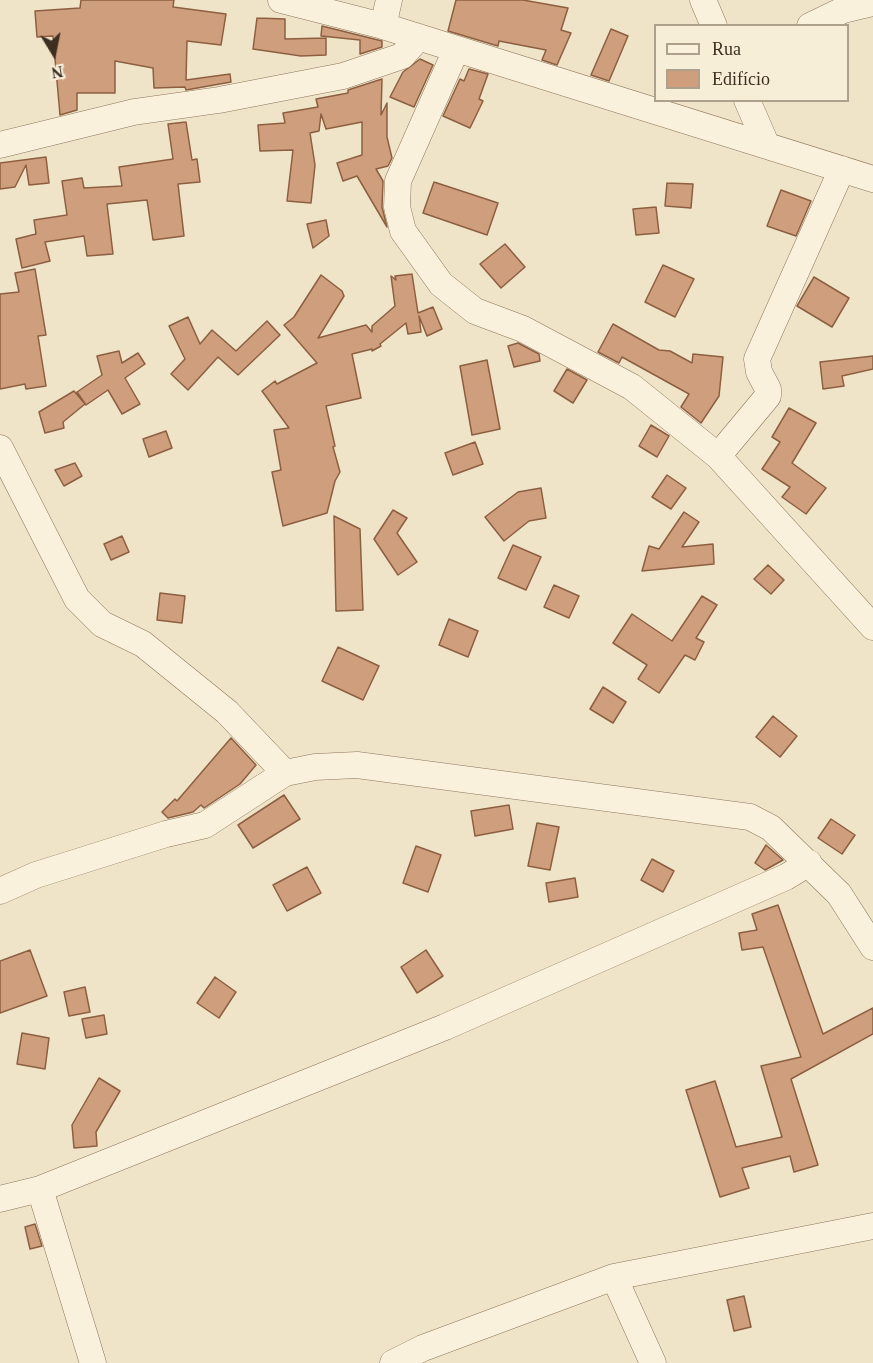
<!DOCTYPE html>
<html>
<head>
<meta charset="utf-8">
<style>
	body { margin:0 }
	#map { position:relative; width:873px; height:1363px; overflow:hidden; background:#f0e4c8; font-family:"Times New Roman",serif }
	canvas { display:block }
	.legend { position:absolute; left:654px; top:24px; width:195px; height:78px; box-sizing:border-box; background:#f7eed8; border:2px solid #ada18e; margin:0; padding:8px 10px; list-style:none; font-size:18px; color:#3d2e20 }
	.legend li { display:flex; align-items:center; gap:12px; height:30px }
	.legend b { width:30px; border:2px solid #ada18e }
	.north { position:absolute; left:24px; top:24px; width:60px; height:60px; -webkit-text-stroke:4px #f7eed8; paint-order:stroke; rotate:170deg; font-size:16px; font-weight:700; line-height:24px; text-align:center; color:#3d2e20 }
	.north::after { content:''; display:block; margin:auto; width:21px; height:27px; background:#3d2e20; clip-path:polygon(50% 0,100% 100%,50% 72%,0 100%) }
</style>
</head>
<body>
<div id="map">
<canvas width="873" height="1363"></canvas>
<ul class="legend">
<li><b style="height:8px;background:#faf1dc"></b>Rua</li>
<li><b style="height:16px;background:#cf9f7d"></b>Edifício</li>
</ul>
<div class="north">N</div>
</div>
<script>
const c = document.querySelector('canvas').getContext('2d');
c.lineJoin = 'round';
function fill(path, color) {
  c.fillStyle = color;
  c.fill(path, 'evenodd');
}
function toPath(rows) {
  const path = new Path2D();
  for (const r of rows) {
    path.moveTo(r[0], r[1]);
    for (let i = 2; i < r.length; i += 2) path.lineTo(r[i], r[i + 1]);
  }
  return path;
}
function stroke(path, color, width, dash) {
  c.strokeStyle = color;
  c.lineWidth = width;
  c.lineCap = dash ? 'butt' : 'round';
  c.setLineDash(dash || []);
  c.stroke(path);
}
const building = toPath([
	[81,0,174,0,173,7,226,14,221,45,187,41,186,80,230,74,231,82,186,90,185,87,154,88,153,68,115,61,115,93,77,93,77,110,60,115,53,36,37,37,35,11,80,8,81,0],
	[456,0,523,0,568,8,561,30,571,33,557,65,542,60,546,50,499,41,498,46,448,31,456,0],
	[257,18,285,19,285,39,326,38,326,55,301,56,253,49,257,18],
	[322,26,382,41,382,47,360,54,360,40,321,36,322,26],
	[611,29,628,36,609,81,591,75,611,29],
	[420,59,433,65,414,107,390,97,403,72,420,59],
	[469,69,488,74,479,99,483,101,470,128,443,116,460,79,464,81,469,69],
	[382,79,381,115,387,103,387,137,392,158,388,166,376,169,383,181,382,207,387,227,357,176,343,181,337,163,362,155,362,122,326,129,321,114,319,131,310,133,315,165,311,203,287,201,293,150,260,151,258,125,285,123,283,113,318,107,316,99,348,93,348,90,382,79],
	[186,122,192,160,197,159,200,182,178,184,184,236,153,240,147,200,107,204,113,254,87,256,84,236,45,242,50,261,22,268,16,239,36,234,34,220,67,215,62,181,82,178,84,188,122,186,119,167,173,159,168,124,186,122],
	[46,157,49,183,29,185,26,165,15,187,0,189,0,163,46,157],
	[434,182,498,203,487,235,423,213,434,182],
	[667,183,693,184,691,208,665,206,667,183],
	[781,190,811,201,796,236,767,226,781,190],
	[656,207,659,233,636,235,633,209,656,207],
	[326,220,329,236,313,248,307,224,326,220],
	[505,244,525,267,501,288,480,264,505,244],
	[663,265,694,279,675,317,645,302,663,265],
	[35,269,46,335,38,336,46,386,26,389,25,384,0,389,0,294,19,292,15,273,35,269],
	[412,274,418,313,433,307,442,329,427,336,419,316,421,332,408,334,406,323,380,344,381,346,372,351,372,349,352,354,361,398,326,406,335,446,333,447,340,472,335,481,327,513,283,526,272,472,281,470,274,430,289,428,262,391,275,381,277,384,317,363,284,325,294,317,321,275,342,291,344,296,318,338,366,325,372,332,372,326,395,306,391,276,396,280,395,276,412,274],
	[814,277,849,298,832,327,797,306,814,277],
	[188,317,200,344,212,330,236,351,267,321,280,335,238,375,218,357,188,390,171,374,185,359,169,326,188,317],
	[613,324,659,350,670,351,692,363,693,354,723,357,719,396,701,423,681,407,689,394,622,357,619,363,598,352,613,324],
	[518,343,539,354,540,361,514,367,508,346,518,343],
	[119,351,122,363,138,353,145,364,125,378,140,404,122,414,108,390,86,405,77,392,102,375,97,356,119,351],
	[873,356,873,369,842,376,844,386,823,389,820,362,873,356],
	[487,360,500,429,472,435,460,366,487,360],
	[567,369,587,380,573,403,554,391,567,369],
	[74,391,85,404,63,422,64,428,45,433,39,412,74,391],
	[789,408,816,423,792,463,826,488,806,514,782,497,790,487,762,469,780,442,772,437,789,408],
	[651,425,669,436,657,457,639,446,651,425],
	[166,431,172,448,149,457,143,439,166,431],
	[475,442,483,464,453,475,445,453,475,442],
	[75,463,82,476,64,486,55,470,75,463],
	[667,475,686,488,671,509,652,497,667,475],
	[541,488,546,518,529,521,504,541,485,517,518,492,541,488],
	[393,510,407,518,397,533,417,562,398,575,374,539,393,510],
	[684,512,699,522,682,547,713,544,714,564,642,571,649,546,659,549,684,512],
	[334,516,360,529,363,610,336,611,334,516],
	[122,536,129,552,111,560,104,544,122,536],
	[513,545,541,557,526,590,498,578,513,545],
	[768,565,784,580,771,594,754,579,768,565],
	[554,585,579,596,569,618,544,607,554,585],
	[160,593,185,596,182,623,157,620,160,593],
	[702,596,717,605,696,638,704,642,695,660,685,655,659,693,638,679,647,665,613,643,632,614,672,641,702,596],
	[449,619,478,631,468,657,439,645,449,619],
	[338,647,379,666,363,700,322,681,338,647],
	[603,687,626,702,613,723,590,709,603,687],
	[773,716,797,736,780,757,756,737,773,716],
	[231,738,256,765,240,784,204,808,201,805,193,812,168,818,162,812,175,799,177,801,231,738],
	[284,795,300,819,253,848,238,825,284,795],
	[509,805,513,829,475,836,471,811,509,805],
	[831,819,855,835,842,854,818,838,831,819],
	[537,823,559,827,550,870,528,866,537,823],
	[766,845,783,860,765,870,755,863,766,845],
	[416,846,441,855,428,892,403,883,416,846],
	[652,859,674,871,663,892,641,880,652,859],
	[307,867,321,893,287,911,273,885,307,867],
	[575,878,578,897,549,902,546,883,575,878],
	[778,905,823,1034,873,1008,873,1034,791,1079,818,1165,794,1172,790,1156,742,1168,749,1188,720,1197,686,1090,715,1081,736,1147,782,1137,761,1066,801,1057,763,947,742,950,739,933,757,930,752,914,778,905],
	[30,950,47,996,0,1013,0,961,30,950],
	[426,950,443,976,417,993,401,967,426,950],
	[215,977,236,992,219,1018,197,1003,215,977],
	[85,987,90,1012,69,1016,64,992,85,987],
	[104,1015,107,1034,86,1038,82,1019,104,1015],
	[22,1033,49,1038,45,1069,17,1064,22,1033],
	[99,1078,120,1091,96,1132,97,1146,74,1148,72,1125,99,1078],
	[35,1224,42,1246,30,1249,25,1227,35,1224],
	[744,1296,751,1327,734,1331,727,1300,744,1296]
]);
fill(building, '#cf9f7d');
stroke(building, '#8d5f41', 1.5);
const minor = toPath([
	[281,0,383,26,873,179],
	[703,0,714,26],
	[383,26,389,0],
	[810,26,843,10,873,3],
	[456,50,398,181,397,207,403,231,441,284,475,311,523,329,632,387,718,456,873,627],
	[747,100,766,144],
	[0,145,134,112,219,100,343,76,402,56,419,37],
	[0,448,77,599,102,624,143,644,227,712,285,773],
	[718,456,768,396,768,389,759,372,757,359,842,169],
	[0,891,36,875,166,834,205,825,285,773,315,767,357,765,750,817,771,828,839,894,873,947],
	[40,1189,93,1363],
	[0,1199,40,1189,445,1027,786,877,809,863],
	[614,1277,653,1363],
	[393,1363,423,1348,614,1277,873,1226]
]);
stroke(minor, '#8d765c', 27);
stroke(minor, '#faf1dc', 26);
</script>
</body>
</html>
